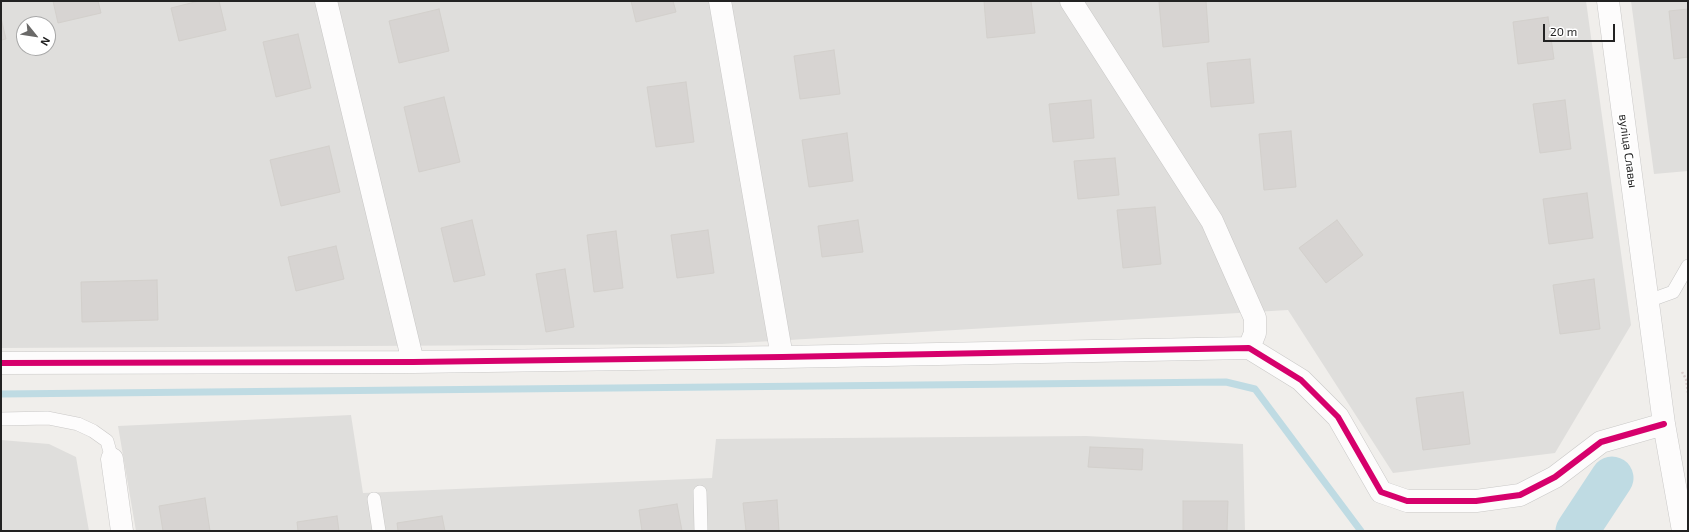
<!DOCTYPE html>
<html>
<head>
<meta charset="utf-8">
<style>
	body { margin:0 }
	#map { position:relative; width:1689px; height:532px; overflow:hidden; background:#f0eeeb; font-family:"Exo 2",sans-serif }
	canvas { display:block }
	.frame { position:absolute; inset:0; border:2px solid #222; pointer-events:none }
	.north { position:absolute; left:16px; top:16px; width:40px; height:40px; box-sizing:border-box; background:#fff; border:1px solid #a7a7a7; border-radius:50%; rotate:120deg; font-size:11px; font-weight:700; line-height:16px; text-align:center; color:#222 }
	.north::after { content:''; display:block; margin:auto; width:14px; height:18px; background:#6a6968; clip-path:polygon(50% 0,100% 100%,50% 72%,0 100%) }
	.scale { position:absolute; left:1543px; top:24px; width:72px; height:18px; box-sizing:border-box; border:2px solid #222; border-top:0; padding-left:5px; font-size:12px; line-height:14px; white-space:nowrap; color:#222; -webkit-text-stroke:3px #fff; paint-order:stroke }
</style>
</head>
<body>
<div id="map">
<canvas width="1689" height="532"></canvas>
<div class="frame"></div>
<div class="north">N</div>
<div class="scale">20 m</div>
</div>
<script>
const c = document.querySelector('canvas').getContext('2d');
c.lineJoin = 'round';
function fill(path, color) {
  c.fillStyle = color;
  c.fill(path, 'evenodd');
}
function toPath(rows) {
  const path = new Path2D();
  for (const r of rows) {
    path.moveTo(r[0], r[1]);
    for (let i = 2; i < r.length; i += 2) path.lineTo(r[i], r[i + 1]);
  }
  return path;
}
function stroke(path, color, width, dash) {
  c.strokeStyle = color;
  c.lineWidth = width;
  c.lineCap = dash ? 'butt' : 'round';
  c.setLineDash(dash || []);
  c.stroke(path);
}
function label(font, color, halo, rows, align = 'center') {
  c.font = font + ' "Exo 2",sans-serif';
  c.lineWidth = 3.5;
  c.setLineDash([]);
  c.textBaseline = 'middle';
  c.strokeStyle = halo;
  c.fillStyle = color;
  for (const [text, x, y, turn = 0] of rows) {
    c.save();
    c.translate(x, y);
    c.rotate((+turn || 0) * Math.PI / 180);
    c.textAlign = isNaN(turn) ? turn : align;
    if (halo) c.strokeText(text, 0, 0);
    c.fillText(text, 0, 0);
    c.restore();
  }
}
fill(toPath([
	[1,1,1586,1,1631,325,1555,453,1393,473,1288,310,722,344,1,348],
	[24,24,48,24,48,48,24,48],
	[1631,1,1688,1,1688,171,1654,174],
	[351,415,363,493,712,478,716,439,1086,436,1243,444,1245,531,136,531,118,426],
	[1,440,49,444,76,457,89,531,1,531]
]), '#dfdedc');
stroke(toPath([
	[1,394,1226,382,1255,389,1361,531]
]), '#bfdbe3', 7);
stroke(toPath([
	[1577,531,1612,478]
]), '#bfdbe3', 43);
const building = toPath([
	[53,1,98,1,101,13,58,23,53,1],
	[199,1,219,1,226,30,179,41,171,8,199,1],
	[631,1,673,1,676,12,636,22,631,1],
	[984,1,1031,1,1035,33,987,38,984,1],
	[1174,1,1206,1,1209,42,1163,47,1159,2,1174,1],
	[439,9,449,51,399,63,389,21,439,9],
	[1688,9,1688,57,1674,59,1669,11,1688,9],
	[1548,17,1554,59,1518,64,1513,22,1548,17],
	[1,18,6,39,1,40,1,18],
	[298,34,311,88,276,97,263,42,298,34],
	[834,50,840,94,800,99,794,56,834,50],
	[1250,59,1254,103,1211,107,1207,63,1250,59],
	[686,82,694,142,656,147,647,87,686,82],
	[444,97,460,162,419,172,404,107,444,97],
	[1091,100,1094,138,1053,142,1049,104,1091,100],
	[1565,100,1571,149,1540,153,1533,104,1565,100],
	[1291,131,1296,187,1264,190,1259,134,1291,131],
	[847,133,853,181,809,187,802,140,847,133],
	[329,146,340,192,281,206,270,160,329,146],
	[1115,158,1119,195,1078,199,1074,161,1115,158],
	[1587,193,1593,238,1549,244,1543,199,1587,193],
	[1155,207,1161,264,1123,268,1117,210,1155,207],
	[472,220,485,275,454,282,441,228,472,220],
	[858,220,863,252,822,257,818,226,858,220],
	[1337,220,1363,255,1326,283,1299,248,1337,220],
	[708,230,714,273,677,278,671,235,708,230],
	[616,231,623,288,594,292,587,235,616,231],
	[336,246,344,279,296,291,288,257,336,246],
	[565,269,574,327,546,332,536,274,565,269],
	[1594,279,1600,329,1560,334,1553,285,1594,279],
	[157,280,158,320,82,322,81,282,157,280],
	[1463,392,1470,444,1423,450,1416,398,1463,392],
	[1090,447,1143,449,1142,470,1088,467,1090,447],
	[205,498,210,531,163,531,159,506,205,498],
	[777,500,779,531,746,531,743,503,777,500],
	[1183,501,1228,501,1227,531,1183,531,1183,501],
	[677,504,682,531,642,531,639,510,677,504],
	[337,516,339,531,298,531,297,522,337,516],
	[442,516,445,531,398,531,397,523,442,516]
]);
fill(building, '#d7d4d2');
stroke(building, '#d3d0cc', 1);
const service = toPath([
	[1648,301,1673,292,1688,266],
	[1,419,48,418,78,424,93,431,107,441,112,459],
	[700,492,701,531],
	[374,499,379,531]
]);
const minor = toPath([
	[326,1,413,362],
	[720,1,782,357],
	[1071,1,1212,221,1255,318,1255,333,1249,348],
	[1608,1,1664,424,1683,531],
	[1,363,413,362,782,357,1249,348,1301,380,1338,417,1381,492,1407,501,1476,501,1520,495,1555,477,1601,442,1664,424],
	[112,459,122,531]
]);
stroke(service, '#c9c8c7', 14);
stroke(minor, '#c9c8c7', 23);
stroke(toPath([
	[1682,372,1686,379,1688,393]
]), '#dccecd', 2.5, [2, 2]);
stroke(service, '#fdfcfc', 13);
stroke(minor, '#fdfcfc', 22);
stroke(toPath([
	[1,363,413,362,782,357,1249,348,1301,380,1338,417,1381,492,1407,501,1476,501,1520,495,1555,477,1601,442,1664,424]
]), '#d6006c', 6);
label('12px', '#222', '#fff', [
	["вуліца Славы",1628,151,82]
]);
</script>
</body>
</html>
